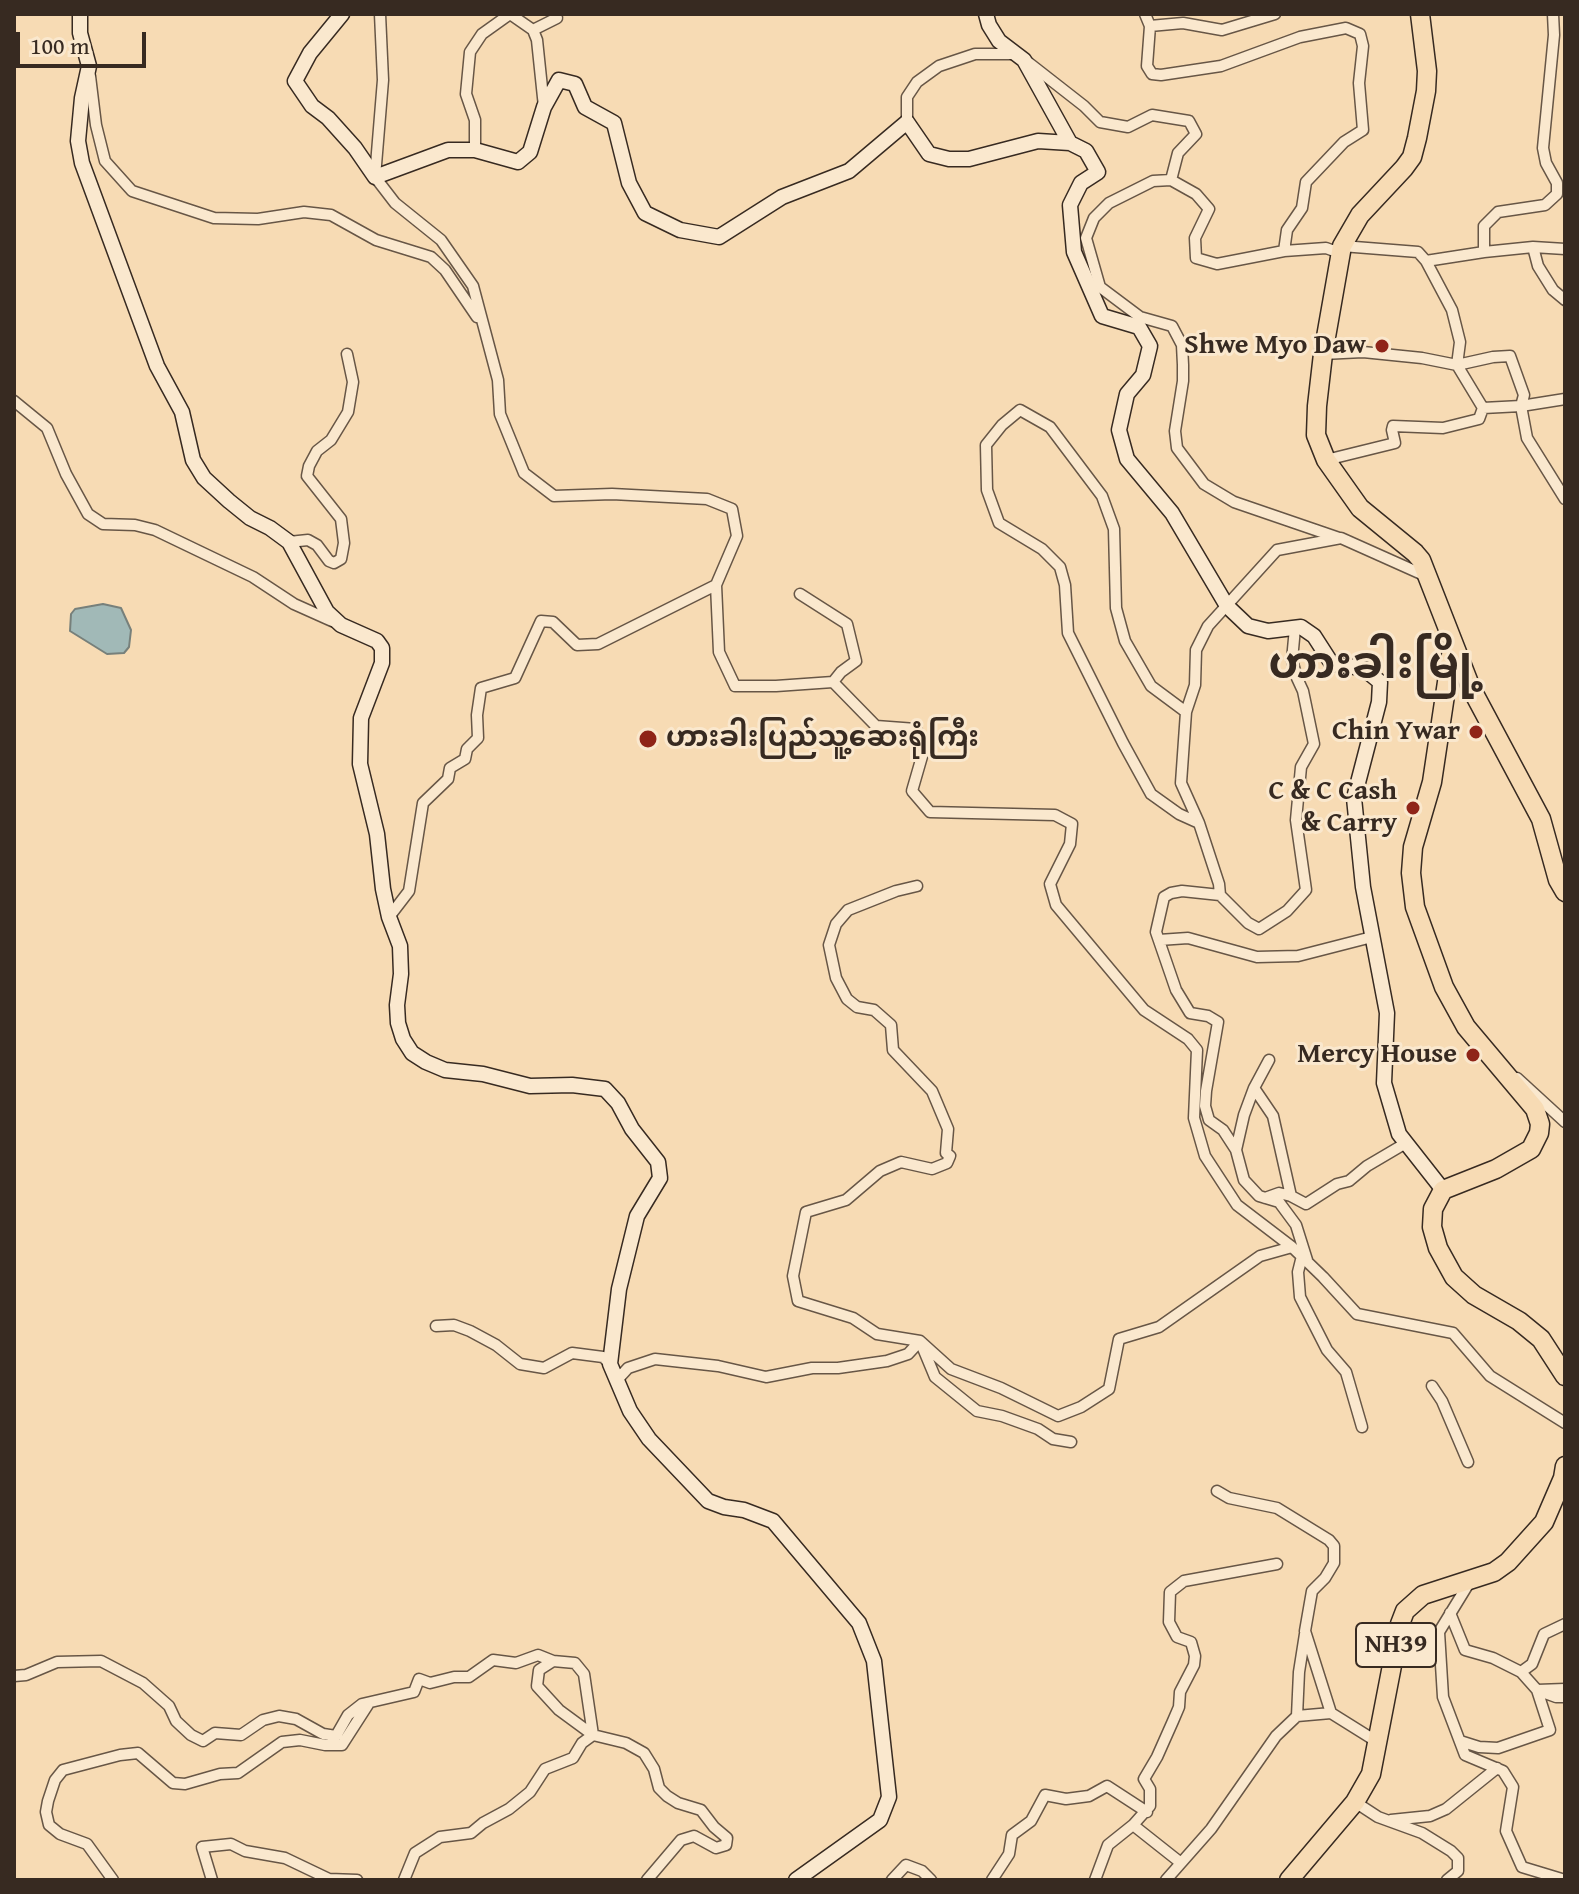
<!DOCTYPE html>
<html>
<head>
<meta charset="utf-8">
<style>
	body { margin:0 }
	#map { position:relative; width:1579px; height:1894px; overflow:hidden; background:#f7dbb4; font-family:"Gentium Book Plus",serif }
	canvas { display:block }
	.frame { position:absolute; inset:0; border:16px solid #372a21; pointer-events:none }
	.scale { position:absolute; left:16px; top:32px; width:130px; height:36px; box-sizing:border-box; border:4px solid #372a21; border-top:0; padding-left:10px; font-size:24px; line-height:28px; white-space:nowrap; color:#372a21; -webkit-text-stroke:6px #fae8ce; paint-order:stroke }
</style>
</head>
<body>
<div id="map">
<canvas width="1579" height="1894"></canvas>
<div class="frame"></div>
<div class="scale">100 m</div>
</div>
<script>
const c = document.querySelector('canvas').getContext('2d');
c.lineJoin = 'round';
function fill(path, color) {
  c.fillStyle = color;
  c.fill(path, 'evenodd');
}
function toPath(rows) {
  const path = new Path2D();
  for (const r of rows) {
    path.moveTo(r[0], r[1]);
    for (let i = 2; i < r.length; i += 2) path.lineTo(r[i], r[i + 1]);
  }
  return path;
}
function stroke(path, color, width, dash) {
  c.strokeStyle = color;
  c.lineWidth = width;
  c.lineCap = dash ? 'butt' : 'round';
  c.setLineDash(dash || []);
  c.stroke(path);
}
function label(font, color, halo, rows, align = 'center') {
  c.font = font + ' "Gentium Book Plus","Noto Sans Myanmar",serif';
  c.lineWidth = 6;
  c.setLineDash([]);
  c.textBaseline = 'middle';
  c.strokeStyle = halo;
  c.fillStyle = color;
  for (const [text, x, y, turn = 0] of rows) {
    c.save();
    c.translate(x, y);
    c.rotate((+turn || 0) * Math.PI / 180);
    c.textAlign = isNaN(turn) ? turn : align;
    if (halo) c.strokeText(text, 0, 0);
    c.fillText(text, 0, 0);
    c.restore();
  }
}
const water = toPath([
	[103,604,121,608,131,630,129,647,124,653,107,654,70,631,71,614,75,609,103,604]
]);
fill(water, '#a1b9b7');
stroke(water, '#77807b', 2);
const street = toPath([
	[380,14,383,80,375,177,395,203,441,240,473,286,498,380,500,414,524,473,554,496,612,494,707,499,732,509,737,536,716,585,719,652,735,686,776,686,833,682,876,726,916,729,925,746,912,791,930,812,1055,815,1072,824,1070,844,1050,884,1056,905,1144,1010,1188,1039,1197,1050,1194,1118,1205,1156,1237,1205,1292,1247,1323,1277,1357,1314,1453,1333,1490,1376,1565,1423],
	[1145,14,1150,26,1183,23,1222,30,1275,14],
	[1150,26,1147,66,1152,74,1161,75,1221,66,1300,37,1346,28,1360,34,1363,46,1359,83,1363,130,1344,142,1306,182,1302,208,1287,230,1284,251],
	[533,30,537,40,544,107],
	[1029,63,1084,106,1100,122,1128,127,1152,115,1189,121,1196,134,1178,153,1171,180,1196,194,1209,209,1195,238,1196,258,1217,264,1284,251,1326,248,1340,253],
	[90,76,96,125,105,161,132,191,214,218,258,219,304,212,331,215,376,240,431,257,445,270,477,317],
	[907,122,907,97,917,82,939,66,975,54,1013,54],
	[475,150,475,120,466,94,470,52,482,34,510,14,533,30,557,18],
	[1171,180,1153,181,1109,203,1094,218,1086,238,1100,287,1140,317,1172,326,1182,345,1183,365,1183,381,1175,431,1177,448,1204,484,1234,502,1339,538],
	[1342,246,1418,252,1426,261],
	[1533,247,1538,266,1553,290,1565,300],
	[1565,249,1533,247,1484,252,1426,261,1452,310,1460,342,1457,365,1493,357,1510,356,1524,395,1521,406,1527,438,1565,499],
	[1484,252,1484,226,1498,212,1545,205,1557,194,1557,183,1546,163,1543,148,1554,35,1553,14],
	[1323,354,1363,352,1422,358,1457,365,1483,408,1521,406,1565,399],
	[14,401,47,428,66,474,88,514,103,524,135,525,155,530,253,577,294,604,332,621],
	[1326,460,1395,443,1392,430,1393,426,1443,428,1479,419,1483,408],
	[289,542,308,540,317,545,329,561,334,563,341,559,344,543,341,519,307,476,309,466,317,451,331,440,348,412,353,382,347,354],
	[800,594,847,624,856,661,841,672,833,682],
	[1295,628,1292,660,1297,678,1303,691,1314,744,1301,767,1296,820,1306,890,1287,911,1259,929,1248,923,1220,895,1182,891,1171,893,1164,897,1156,932,1176,990,1190,1013,1208,1016,1218,1022,1206,1091,1205,1106,1209,1120,1223,1130,1236,1150,1244,1180,1259,1196,1279,1202,1296,1225,1307,1260],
	[1186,712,1151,686,1125,641,1116,608,1114,529,1102,496,1050,427,1020,410,1002,425,986,445,987,490,999,523,1042,549,1060,567,1065,585,1068,633,1123,743,1151,794,1179,814,1199,823,1181,783,1186,712,1195,685,1196,650,1208,626,1277,550,1341,538,1426,576],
	[1199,823,1219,884,1220,895],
	[917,886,896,891,848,910,836,924,829,945,836,978,847,999,857,1007,874,1010,891,1025,893,1050,932,1091,948,1129,946,1153,950,1156,947,1163,932,1169,901,1162,880,1171,846,1200,806,1212,793,1276,798,1301,853,1318,877,1334,920,1341,951,1369,1001,1388,1058,1416,1081,1407,1109,1389,1119,1339,1159,1327,1260,1256,1292,1247],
	[389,917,409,891,423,803,448,779,450,768,465,759,467,749,478,738,477,715,481,688,515,678,541,621,553,622,577,645,598,644,716,585],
	[1159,940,1188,938,1257,957,1298,956,1372,937],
	[1517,1078,1565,1122],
	[1254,1088,1273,1116,1291,1196],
	[1236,1150,1244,1115,1254,1088,1269,1060],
	[1265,1198,1279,1193,1291,1196,1306,1204,1337,1184,1349,1181,1367,1166,1406,1143],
	[1302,1256,1298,1272,1300,1297,1327,1350,1346,1372,1362,1427],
	[436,1326,454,1325,470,1331,496,1345,520,1364,544,1368,572,1353,603,1357,610,1364],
	[617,1380,628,1368,655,1359,718,1366,766,1377,812,1368,838,1368,887,1361,908,1354,920,1341,935,1377,977,1411,1002,1416,1038,1429,1053,1439,1071,1442],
	[1432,1386,1442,1401,1468,1462],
	[1217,1491,1229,1498,1277,1508,1329,1540,1334,1546,1334,1563,1325,1578,1312,1591,1305,1631,1331,1713],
	[1469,1583,1439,1632,1443,1697,1465,1755,1503,1771,1513,1787,1506,1831,1522,1867,1565,1880],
	[1450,1613,1465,1650,1493,1658,1521,1672,1537,1690,1565,1689],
	[1521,1672,1532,1664,1544,1634,1565,1624],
	[14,1676,26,1675,57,1662,101,1661,143,1683,169,1706,176,1721,191,1735,203,1741,215,1733,241,1735,263,1720,279,1716,296,1719,323,1734,336,1736,348,1715,362,1704,414,1692,419,1679,430,1683,454,1677,469,1677,493,1660,516,1663,538,1655,553,1661],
	[1297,1716,1299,1672,1305,1634],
	[593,1735,584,1674,575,1663,553,1661,539,1670,537,1686,559,1710,593,1735,626,1743,644,1753,654,1769,659,1788,667,1796,678,1803,701,1810,714,1827,727,1838,726,1845,716,1848,694,1836,681,1840,647,1880],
	[1460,1741,1479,1747,1498,1748,1550,1730,1537,1690,1556,1697,1565,1697],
	[1355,1802,1378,1817,1422,1833,1451,1851,1458,1858,1458,1871,1447,1880],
	[1391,1820,1430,1816,1446,1809,1497,1768],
	[1181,1863,1133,1825,1150,1806,1150,1789,1144,1779,1157,1757,1173,1721,1179,1707,1180,1692,1194,1665,1195,1656,1191,1642,1177,1637,1169,1622,1170,1592,1184,1581,1277,1564],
	[113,1880,87,1844,60,1834,49,1825,46,1812,48,1801,55,1780,63,1770,120,1755,138,1753,173,1783,185,1784,220,1774,238,1773,282,1742,300,1740,325,1745,342,1745,369,1703],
	[212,1880,202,1847,231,1844,245,1851,285,1858,329,1879,357,1880],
	[404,1880,415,1853,440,1837,471,1833,483,1823,509,1809,530,1792,545,1769,573,1758,582,1743,593,1735],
	[892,1880,906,1865,922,1871,931,1880],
	[992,1880,1009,1854,1012,1835,1031,1821,1045,1795,1066,1799,1089,1796,1107,1786,1147,1812],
	[1095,1880,1108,1845,1133,1825],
	[1166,1880,1211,1829,1276,1736,1297,1716,1331,1713,1379,1743]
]);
const secondary = toPath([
	[80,14,80,33,89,66,82,98,78,141,82,163,157,366,182,412,193,460,204,478,229,501,250,518,270,528,289,542,327,612,341,625,377,641,382,648,382,663,361,718,360,764,377,834,383,889,389,917,400,946,401,974,397,1005,398,1023,403,1039,412,1053,426,1062,445,1070,483,1074,530,1086,572,1085,605,1089,618,1103,632,1129,658,1162,660,1178,637,1216,619,1289,610,1364,630,1411,649,1439,708,1501,724,1507,744,1510,773,1521,859,1623,874,1661,889,1797,880,1820,796,1880],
	[342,14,310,53,295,81,312,106,328,118,355,148,375,177,448,150,475,150,518,162,530,152,544,107,559,80,575,84,585,107,614,123,629,183,645,213,680,230,719,237,782,197,849,171,907,122,929,154,949,159,969,159,1038,141,1070,143,1086,151,1098,172,1081,183,1070,205,1074,252,1102,316,1139,327,1150,346,1143,375,1127,394,1119,430,1127,459,1172,513,1227,606,1248,626,1268,631,1301,627,1314,636,1332,664,1363,668,1380,682,1379,702,1354,798,1363,887,1387,1013,1384,1083,1399,1134,1443,1190],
	[986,14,989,25,999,41,1024,60,1070,143]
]);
const highway = toPath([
	[1420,14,1427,71,1426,91,1417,138,1412,157,1404,168,1360,215,1342,246,1323,354,1317,406,1316,435,1326,460,1360,508,1415,553,1421,560,1471,688,1541,819,1558,880,1565,892],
	[1453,642,1432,782,1413,847,1411,873,1415,907,1444,987,1466,1027,1535,1109,1540,1124,1539,1133,1531,1149,1496,1169,1443,1190,1433,1209,1432,1227,1438,1248,1454,1277,1474,1295,1519,1321,1541,1339,1565,1376],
	[1289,1880,1355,1802,1371,1774,1400,1624,1405,1611,1423,1595,1494,1572,1508,1562,1544,1522,1563,1478,1565,1466]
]);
stroke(street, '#675646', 13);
stroke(secondary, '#372a21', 17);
stroke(highway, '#372a21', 21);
stroke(street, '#fae8ce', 10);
stroke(secondary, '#fae8ce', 14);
stroke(highway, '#f7dbb4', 18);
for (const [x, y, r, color] of [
	[1382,346,8,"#8f2418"],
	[1476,732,8,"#8f2418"],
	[648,739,10,"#8f2418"],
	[1413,808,8,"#8f2418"],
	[1473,1055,8,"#8f2418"]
]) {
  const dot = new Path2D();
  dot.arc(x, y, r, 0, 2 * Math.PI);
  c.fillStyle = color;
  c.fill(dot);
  stroke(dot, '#fae8ce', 3);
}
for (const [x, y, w] of [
	[1396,1645,80]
]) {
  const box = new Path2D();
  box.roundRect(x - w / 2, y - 22, w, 44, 6);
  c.fillStyle = '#fae8ce';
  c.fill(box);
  stroke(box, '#372a21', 2);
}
label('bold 26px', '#372a21', null, [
	["NH39",1396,1645]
]);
label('bold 28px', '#372a21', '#fae8ce', [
	["Shwe Myo Daw",1366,346],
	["Chin Ywar",1460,732],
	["ဟားခါးပြည်သူ့ဆေးရုံကြီး",666,739,"left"],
	["C & C Cash",1397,792],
	["& Carry",1397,824],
	["Mercy House",1457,1055]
], 'right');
label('bold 44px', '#372a21', '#fae8ce', [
	["ဟားခါးမြို့",1376,667]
]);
</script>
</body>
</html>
